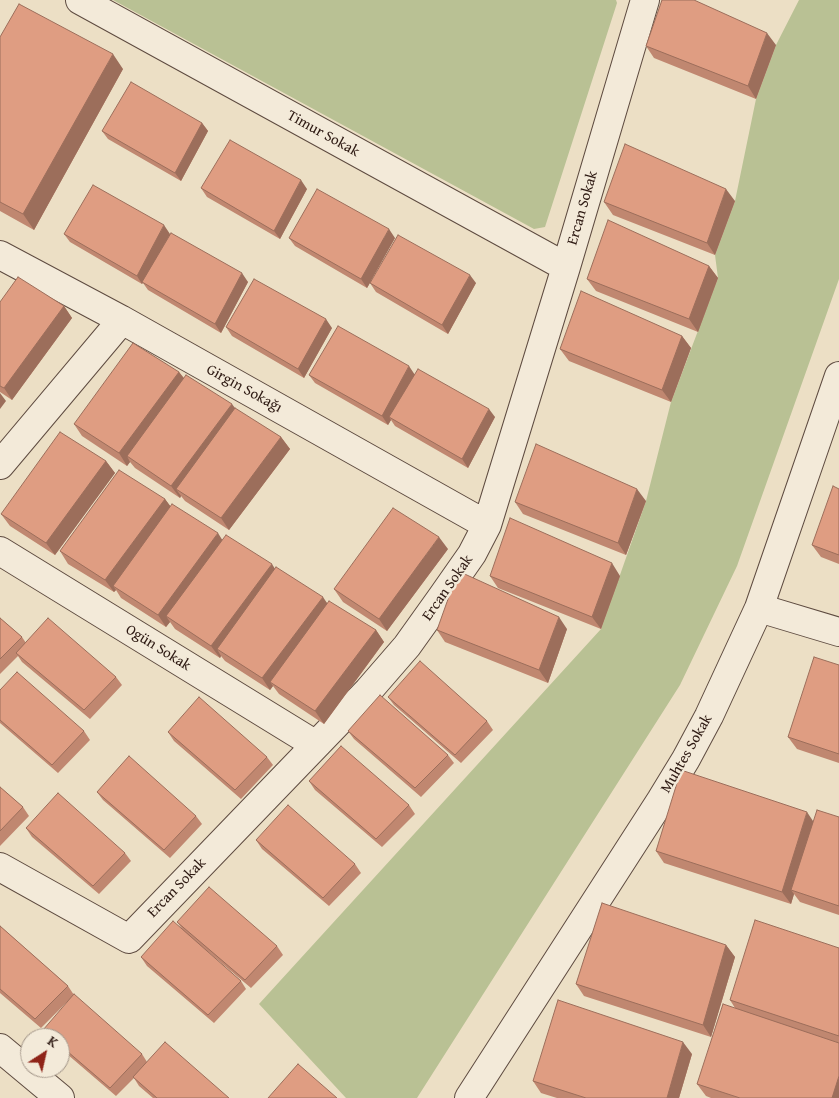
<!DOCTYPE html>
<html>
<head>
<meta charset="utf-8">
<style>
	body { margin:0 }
	#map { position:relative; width:839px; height:1098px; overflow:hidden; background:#ecdfc5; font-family:"Gentium Book Plus",serif }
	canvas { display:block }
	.north { position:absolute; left:20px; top:1028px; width:50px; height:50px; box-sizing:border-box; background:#f3ead9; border:1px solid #a4978a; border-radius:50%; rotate:35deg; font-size:14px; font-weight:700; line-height:20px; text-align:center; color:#2e1a13 }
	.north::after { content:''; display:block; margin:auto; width:18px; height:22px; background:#8f2418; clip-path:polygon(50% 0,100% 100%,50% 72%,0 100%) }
</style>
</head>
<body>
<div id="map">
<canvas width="839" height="1098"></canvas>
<div class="north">K</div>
</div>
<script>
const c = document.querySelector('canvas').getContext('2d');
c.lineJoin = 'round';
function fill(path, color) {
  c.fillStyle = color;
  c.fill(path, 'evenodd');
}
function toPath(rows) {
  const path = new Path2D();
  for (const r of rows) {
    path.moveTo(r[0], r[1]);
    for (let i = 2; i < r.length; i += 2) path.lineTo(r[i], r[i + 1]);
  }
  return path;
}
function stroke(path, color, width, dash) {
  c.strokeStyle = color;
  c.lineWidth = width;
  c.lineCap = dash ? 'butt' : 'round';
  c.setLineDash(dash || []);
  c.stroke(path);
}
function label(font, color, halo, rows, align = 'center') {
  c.font = font + ' "Gentium Book Plus",serif';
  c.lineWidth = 5;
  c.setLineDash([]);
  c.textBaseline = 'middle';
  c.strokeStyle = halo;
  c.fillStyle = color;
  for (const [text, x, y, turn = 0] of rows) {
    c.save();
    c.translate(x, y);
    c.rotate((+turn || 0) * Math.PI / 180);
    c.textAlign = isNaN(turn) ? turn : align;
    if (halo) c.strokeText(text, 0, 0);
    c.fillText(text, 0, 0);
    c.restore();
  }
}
fill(toPath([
	[113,0,616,0,617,3,545,227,534,229],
	[799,0,839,0,839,279,737,566,680,685,417,1098,346,1098,259,1004,601,629,646,501,671,402,718,278,715,255,735,201,756,99,776,45]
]), '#b9c194');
const minor = toPath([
	[80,0,566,267],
	[0,255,122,320,487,525],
	[0,465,122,320],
	[0,551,316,745],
	[759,608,839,632],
	[0,867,129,939,368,691,407,646,442,597,472,554,487,525,566,267,645,0],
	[0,1048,60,1098],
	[469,1098,661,800,686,759,709,716,759,608,839,376]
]);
stroke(minor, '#5e4b40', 30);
stroke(minor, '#f3ead9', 28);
fill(toPath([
	[0,37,123,69,34,230,0,211],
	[776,45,756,99,654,58,646,46],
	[202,123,208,131,181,181,108,139,102,131],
	[201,188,307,189,280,239,207,197],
	[735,201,715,255,613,215,604,202],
	[64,234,170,234,248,282,221,333,148,290,143,283,142,284,70,242],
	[289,238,395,238,371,280,476,283,448,334,376,292,370,283,367,288,295,246],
	[709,266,718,278,698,332,596,291,587,279],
	[0,302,64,306,72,318,12,400,0,392],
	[226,327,332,328,304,378,232,336],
	[682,336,691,348,671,402,569,361,560,349],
	[179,372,184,378,281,437,290,449,229,530,185,501,181,496,180,498,135,468,130,462,127,466,82,436,74,424],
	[415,374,495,417,468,468,395,426,391,420,388,425,315,383,309,375],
	[106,461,115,473,55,555,10,526,1,514],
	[839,489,839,564,821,557,812,545],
	[165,499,170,506,222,540,275,569,327,603,376,630,384,642,324,724,279,694,273,686,270,690,225,661,221,656,220,658,175,629,170,622,166,627,121,598,116,590,114,592,68,564,60,551],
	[646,501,626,555,523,514,515,502],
	[448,549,387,631,343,602,334,589],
	[490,576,620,576,601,629,498,588],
	[0,618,22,637,26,643,116,677,122,685,90,719,22,662,18,656,0,674],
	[567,629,548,683,445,642,437,630],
	[839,665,839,763,797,749,788,737],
	[0,690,84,731,90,740,58,773,0,723],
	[388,697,487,721,493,730,461,763,394,705],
	[348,731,448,755,454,763,421,797,354,739],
	[168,732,267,757,273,765,241,799,174,741],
	[309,781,409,805,415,814,382,847,315,790],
	[0,787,23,807,29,816,0,846],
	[97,792,196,816,202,824,170,858,103,800],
	[839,817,839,915,800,902,794,894,791,904,664,863,656,851],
	[26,828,125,853,131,861,99,894,32,837],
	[256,840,355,864,361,873,329,906,262,849],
	[177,922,277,946,283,955,251,988,200,945,241,981,246,989,214,1023,147,966,141,957,183,930],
	[0,926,68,986,74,995,41,1028,0,993],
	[726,945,735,957,711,1037,584,996,576,984],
	[839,948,839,1098,711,1098,706,1096,697,1084,735,1008,730,1000],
	[43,1030,142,1054,147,1062,229,1098,153,1098,139,1086,134,1078,116,1096,60,1048,60,1038,48,1038],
	[692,1054,679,1098,557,1098,541,1093,533,1081]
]), '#c08770');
fill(toPath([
	[767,33,776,45,756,99,748,86],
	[113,54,123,69,34,230,23,214],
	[202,123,208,131,181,181,175,173],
	[301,180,307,189,280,239,274,231],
	[726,189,735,201,715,255,707,243],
	[164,225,170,234,142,284,137,276],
	[389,229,395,238,367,288,361,279],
	[709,266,718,278,698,332,689,319],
	[242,273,248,282,221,333,215,324],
	[470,275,476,283,448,334,442,325],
	[64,306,72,318,12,400,4,388],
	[326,319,332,328,304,378,298,369],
	[682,336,691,348,671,402,662,390],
	[409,366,415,375,389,417,391,420,388,425,382,416],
	[179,372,188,384,127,456,130,462,127,466,119,453],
	[0,393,6,401,0,409],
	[232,404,241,416,176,489,181,496,180,498,171,486],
	[489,409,495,417,468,468,462,459],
	[281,437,290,449,229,530,221,518],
	[106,461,115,473,55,555,46,543],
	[637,489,646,501,626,555,618,543],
	[165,499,174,511,113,586,116,590,114,592,105,580],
	[218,533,226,546,166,616,170,622,166,627,158,615],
	[439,537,448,549,387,631,379,619],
	[612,563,620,576,601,629,592,617],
	[272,564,280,577,217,649,221,656,220,658,211,646],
	[323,597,331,609,270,682,273,686,270,690,262,678],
	[559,617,567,629,548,683,539,670],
	[376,630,384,642,324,724,315,711],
	[807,812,815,824,791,890,794,894,791,904,782,892],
	[726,945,735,957,711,1037,703,1025],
	[683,1042,692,1054,679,1098,667,1098],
	[839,1076,839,1098,832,1098]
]), '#9c6e5b');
const building = toPath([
	[662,0,694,0,767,33,748,86,646,46,662,0],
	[19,4,113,54,23,214,0,202,0,37,19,4],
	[131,82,202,123,175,173,102,131,131,82],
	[230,140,301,180,274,231,201,188,230,140],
	[625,144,726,189,707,243,604,202,625,144],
	[93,185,164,225,137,276,64,234,93,185],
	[317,189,389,229,361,279,289,238,317,189],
	[608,220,709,266,689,319,587,279,608,220],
	[171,233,242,273,215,324,142,282,171,233],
	[398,235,470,275,442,325,370,283,398,235],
	[18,277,64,306,4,388,0,386,0,302,18,277],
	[254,279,326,319,298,369,226,327,254,279],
	[581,291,682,336,662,390,560,349,581,291],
	[338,326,409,366,382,416,309,375,338,326],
	[133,343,179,372,119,453,74,424,133,343],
	[418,369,489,409,462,459,389,417,418,369],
	[186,375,232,404,171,486,127,456,186,375],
	[235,408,281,437,221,518,176,489,235,408],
	[60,432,106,461,46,543,1,514,60,432],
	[536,444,637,489,618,543,515,502,536,444],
	[119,470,165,499,105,580,60,551,119,470],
	[833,486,839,489,839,555,812,545,833,486],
	[172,504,218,533,158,615,113,586,172,504],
	[393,508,439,537,379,619,334,589,393,508],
	[510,518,612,563,592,617,490,576,510,518],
	[226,535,272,564,211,646,166,616,226,535],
	[276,567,323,597,262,678,217,649,276,567],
	[458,571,559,617,539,670,437,630,458,571],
	[329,601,376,630,315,711,270,682,329,601],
	[0,618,22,637,0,659,0,618],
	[48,618,116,677,84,710,16,653,48,618],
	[814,657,839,665,839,754,788,737,814,657],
	[420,661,487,721,455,755,388,697,420,661],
	[17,672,84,731,52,765,0,720,0,690,17,672],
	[380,695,448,755,415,788,348,731,380,695],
	[199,697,267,757,235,790,168,732,199,697],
	[341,746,409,805,376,839,309,781,341,746],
	[129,756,196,816,164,850,97,792,129,756],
	[681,770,807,812,782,892,656,851,681,770],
	[0,787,23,807,0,831,0,787],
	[58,793,125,853,93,886,26,828,58,793],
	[288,805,355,864,323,898,256,840,288,805],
	[817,810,839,817,839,906,791,890,817,810],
	[209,887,277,946,245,980,177,922,209,887],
	[602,903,726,945,703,1025,576,984,602,903],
	[755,920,839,948,839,1036,730,1000,755,920],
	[173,921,241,981,208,1015,141,957,173,921],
	[0,926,68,986,35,1019,0,989,0,926],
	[74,994,142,1054,110,1088,60,1045,60,1038,52,1038,43,1030,74,994],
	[558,1000,683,1042,667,1098,586,1098,533,1081,558,1000],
	[723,1004,839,1043,839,1076,832,1098,740,1098,697,1084,723,1004],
	[165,1042,229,1098,157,1098,133,1077,165,1042],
	[298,1064,337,1098,268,1098,298,1064]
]);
fill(building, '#df9d82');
stroke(building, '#9c6e5b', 1);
label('15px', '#2e1a13', '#f3ead9', [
	["Timur Sokak",323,134,29],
	["Ercan Sokak",583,208,-74],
	["Girgin Sokağı",244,389,29],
	["Ercan Sokak",448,588,-55],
	["Ogün Sokak",158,648,32],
	["Muhtes Sokak",687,754,-60],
	["Ercan Sokak",177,888,-46]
]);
</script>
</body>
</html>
